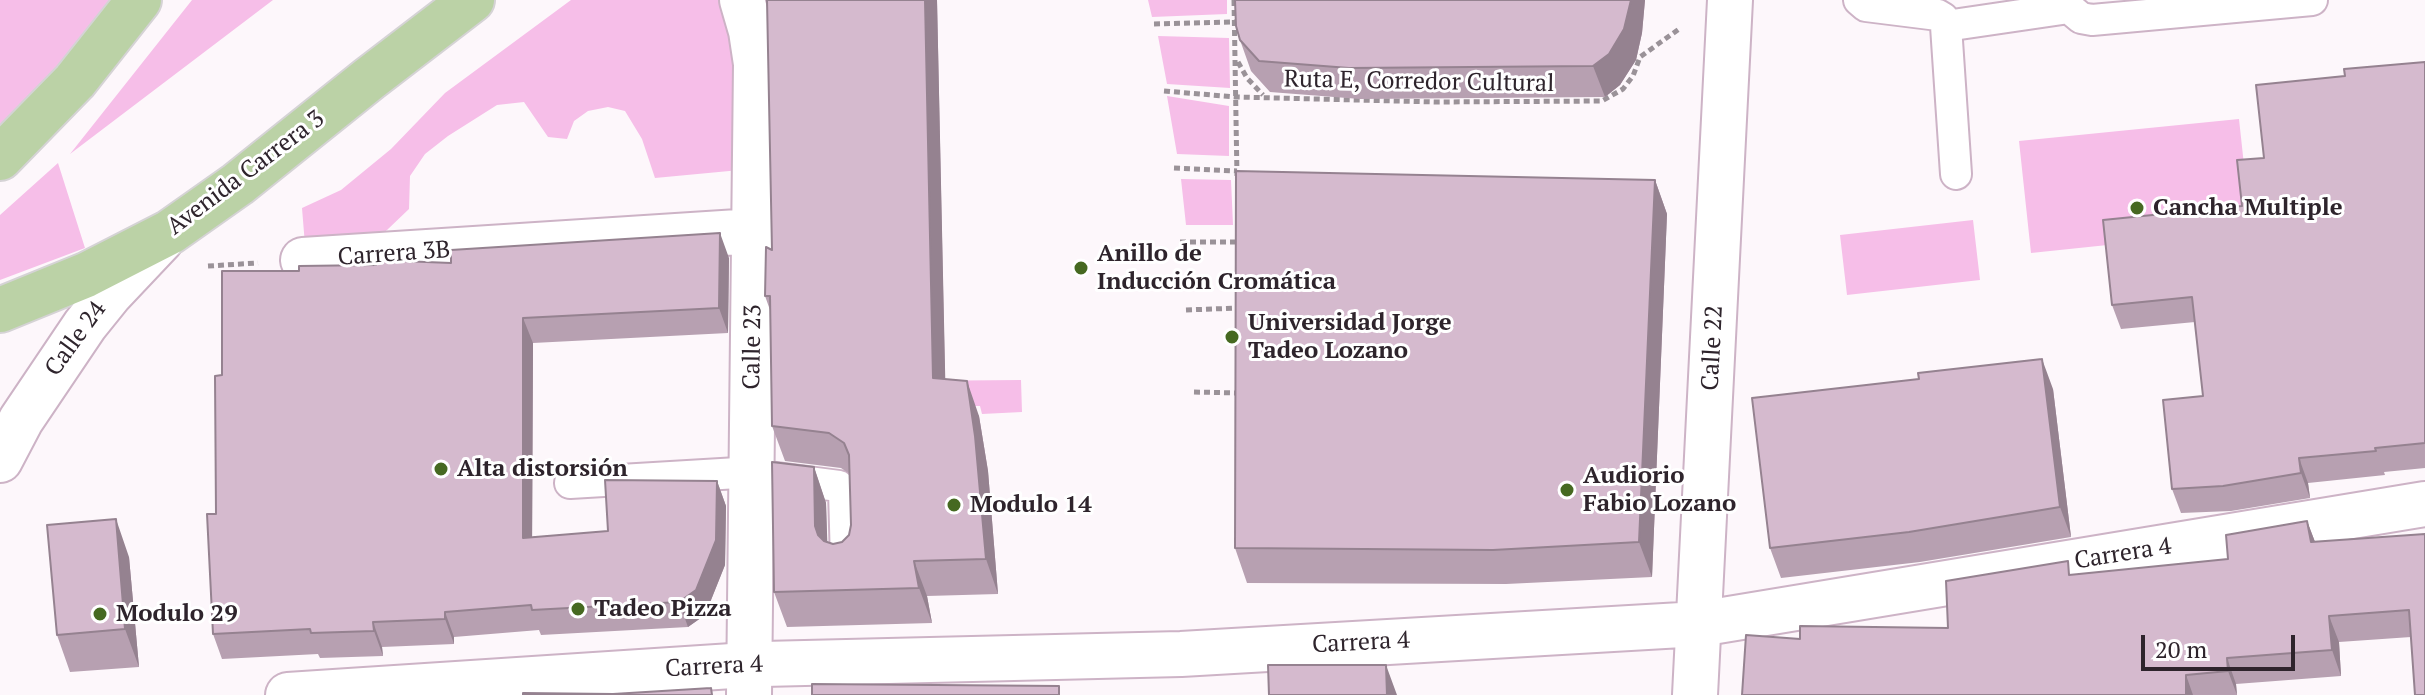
<!DOCTYPE html>
<html>
<head>
<meta charset="utf-8">
<style>
	body { margin:0 }
	#map { position:relative; width:2425px; height:695px; overflow:hidden; background:#fdf7fb; font-family:"PT Serif",serif }
	canvas { display:block }
	.scale { position:absolute; left:2141px; top:635px; width:154px; height:36px; box-sizing:border-box; border:4px solid #2e242c; border-top:0; padding-left:10px; font-size:24px; line-height:28px; white-space:nowrap; color:#2e242c; -webkit-text-stroke:6px #fff; paint-order:stroke }
</style>
</head>
<body>
<div id="map">
<canvas width="2425" height="695"></canvas>
<div class="scale">20 m</div>
</div>
<script>
const c = document.querySelector('canvas').getContext('2d');
c.lineJoin = 'round';
function fill(path, color) {
  c.fillStyle = color;
  c.fill(path, 'evenodd');
}
function toPath(rows) {
  const path = new Path2D();
  for (const r of rows) {
    path.moveTo(r[0], r[1]);
    for (let i = 2; i < r.length; i += 2) path.lineTo(r[i], r[i + 1]);
  }
  return path;
}
function stroke(path, color, width, dash) {
  c.strokeStyle = color;
  c.lineWidth = width;
  c.lineCap = dash ? 'butt' : 'round';
  c.setLineDash(dash || []);
  c.stroke(path);
}
function label(font, color, halo, rows, align = 'center') {
  c.font = font + ' "PT Serif",serif';
  c.lineWidth = 6;
  c.setLineDash([]);
  c.textBaseline = 'middle';
  c.strokeStyle = halo;
  c.fillStyle = color;
  for (const [text, x, y, turn = 0] of rows) {
    c.save();
    c.translate(x, y);
    c.rotate((+turn || 0) * Math.PI / 180);
    c.textAlign = isNaN(turn) ? turn : align;
    if (halo) c.strokeText(text, 0, 0);
    c.fillText(text, 0, 0);
    c.restore();
  }
}
fill(toPath([
	[0,0,112,0,68,58,0,135],
	[192,0,273,0,70,154],
	[571,0,731,0,740,170,655,178,642,139,625,111,608,107,588,111,574,121,567,139,548,137,524,102,497,105,448,136,425,154,410,176,409,209,387,230,364,247,305,245,302,208,341,190,391,149,445,93],
	[1148,0,1227,0,1227,14,1152,17],
	[1158,36,1229,38,1230,88,1167,84],
	[1167,96,1229,106,1229,156,1177,154],
	[2239,119,2251,230,2031,253,2019,141],
	[58,163,85,248,0,280,0,215],
	[1181,179,1231,180,1233,225,1186,225],
	[1973,220,1980,280,1847,295,1840,235],
	[1021,380,1022,412,982,414,980,406,905,406,903,381]
]), '#f6bee8');
const service = toPath([
	[1859,0,1866,6,1938,15,1943,18,1946,26,1956,174],
	[2068,0,2069,8,2081,18,2092,20,2312,0],
	[1946,26,2069,8],
	[570,483,738,473,839,486,844,491,846,561]
]);
const minor = toPath([
	[742,0,751,31,756,64,749,695],
	[303,260,754,231]
]);
const tertiary = toPath([
	[0,460,21,420,85,325,110,294,161,240],
	[288,695,763,664,1181,654,1699,624,2425,504],
	[1695,695,1730,0]
]);
const primary = toPath([
	[0,158,75,81,139,0],
	[0,310,86,275,170,232,238,184,369,79,472,0]
]);
stroke(service, '#cdb3c6', 34);
stroke(minor, '#cdb3c6', 48);
stroke(tertiary, '#cdb3c6', 48);
stroke(primary, '#d5d3d5', 48);
stroke(toPath([
	[1234,0,1237,177],
	[1154,24,1235,22],
	[1238,62,1247,78,1263,95],
	[1164,91,1236,97,1437,102,1602,101,1623,89,1633,76,1640,57,1679,29],
	[1174,168,1237,171],
	[1180,242,1238,242],
	[208,266,258,263],
	[1186,310,1239,308],
	[1194,392,1239,393]
]), '#9a9298', 5, [6, 4]);
stroke(service, '#fff', 30);
stroke(minor, '#fff', 44);
stroke(tertiary, '#fff', 44);
stroke(primary, '#bbd2a6', 44);
fill(toPath([
	[767,0,937,0,945,379,979,416,988,471,998,594,927,596,932,623,787,627,774,592,814,467,826,503,827,542,833,544,842,542,849,535,851,525,850,474,841,468,785,461,772,426,770,310,765,296,772,250],
	[1235,0,1645,0,1642,33,1636,60,1620,85,1605,97,1360,99,1270,92,1251,71,1240,40],
	[2425,62,2425,468,2384,472,2385,475,2308,483,2310,498,2231,511,2181,513,2172,489,2203,396,2195,322,2121,329,2112,305,2242,206,2345,76],
	[1655,180,1667,214,1652,577,1506,584,1247,583,1235,548],
	[729,258,728,333,533,343,532,537,608,531,717,481,726,506,725,565,705,615,688,627,541,635,539,630,454,637,454,644,382,647,383,656,320,658,318,654,222,659,213,634,216,514,222,375,299,271,451,263],
	[2053,389,2071,537,1920,562,1781,578,1770,548],
	[2307,521,2315,542,2425,534,2411,637,2339,642,2341,676,2236,684,2237,695,1742,695,1800,639,1948,628,2073,575,2228,559],
	[129,557,139,667,70,672,57,635]
]), '#b7a0b1');
fill(toPath([
	[925,0,937,0,946,413,933,378],
	[1631,0,1645,0,1642,33,1636,60,1620,85,1605,97,1593,66],
	[1655,180,1667,214,1652,577,1639,542],
	[720,233,729,258,728,333,719,308],
	[523,318,533,343,532,563,523,538],
	[2042,359,2053,389,2071,537,2060,507],
	[967,381,979,416,988,471,998,594,986,559],
	[2299,458,2308,483,2310,498,2301,473],
	[814,467,826,503,828,562,815,526],
	[717,481,726,506,725,565,705,615,688,627,679,602],
	[116,519,129,557,139,667,125,629],
	[2307,521,2317,547,2311,542],
	[914,561,927,596,932,623,919,588],
	[445,612,454,637,454,644,445,619],
	[2329,616,2339,642,2341,676,2332,650],
	[373,622,382,647,383,656,374,631],
	[2227,658,2236,684,2237,695,2228,671],
	[1386,665,1397,695,1387,695],
	[2186,675,2193,695,2186,695]
]), '#958290');
const building = toPath([
	[767,0,925,0,933,378,967,381,975,436,986,559,914,561,919,588,774,592,772,462,814,467,815,526,818,535,824,541,833,544,842,542,849,535,851,525,849,455,844,443,829,433,772,426,770,296,765,296,766,247,772,250,767,0],
	[1235,0,1631,0,1624,29,1609,54,1593,66,1349,68,1259,61,1240,40,1236,26,1235,0],
	[2425,62,2425,443,2375,448,2376,451,2299,458,2301,473,2223,486,2172,489,2163,400,2203,396,2192,297,2112,305,2103,220,2242,206,2237,160,2264,158,2256,85,2345,76,2344,69,2425,62],
	[1236,171,1655,180,1639,542,1493,550,1235,548,1236,171],
	[720,233,719,308,523,318,523,538,608,531,605,480,717,481,716,540,696,590,679,602,532,610,531,605,445,612,445,619,373,622,374,631,311,633,310,629,213,634,207,514,216,514,215,376,222,375,222,271,299,271,299,266,376,265,376,260,451,263,451,250,720,233],
	[2042,359,2060,507,1909,532,1770,548,1752,398,1919,379,1918,373,2042,359],
	[116,519,125,629,57,635,47,525,116,519],
	[2307,521,2311,542,2425,534,2425,695,2415,695,2409,610,2329,616,2332,650,2227,658,2228,671,2186,675,2186,695,1742,695,1746,635,1800,639,1800,626,1948,628,1946,581,2068,561,2069,575,2228,559,2226,535,2307,521],
	[1268,665,1386,665,1387,695,1269,695,1268,665],
	[812,684,1059,686,1059,695,812,695,812,684],
	[711,688,712,695,523,695,523,693,613,694,711,688]
]);
fill(building, '#d5bace');
stroke(building, '#958290', 2);
for (const [x, y, r, color] of [
	[2137,208,8,"#466921"],
	[1081,268,8,"#466921"],
	[1232,337,8,"#466921"],
	[441,469,8,"#466921"],
	[1567,490,8,"#466921"],
	[954,505,8,"#466921"],
	[578,609,8,"#466921"],
	[100,614,8,"#466921"]
]) {
  const dot = new Path2D();
  dot.arc(x, y, r, 0, 2 * Math.PI);
  c.fillStyle = color;
  c.fill(dot);
  stroke(dot, '#fff', 3);
}
label('24px', '#2e242c', '#fff', [
	["Ruta E, Corredor Cultural",1419,82,1],
	["Avenida Carrera 3",246,173,-37],
	["Carrera 3B",394,254,-4],
	["Calle 24",76,339,-54],
	["Calle 23",753,347,-89],
	["Calle 22",1713,348,-87],
	["Carrera 4",2123,554,-9],
	["Carrera 4",1361,643,-3],
	["Carrera 4",714,667,-3]
]);
label('bold 24px', '#2e242c', '#fff', [
	["Cancha Multiple",2153,208],
	["Anillo de",1097,254],
	["Inducción Cromática",1097,282],
	["Universidad Jorge",1248,323],
	["Tadeo Lozano",1248,351],
	["Alta distorsión",457,469],
	["Audiorio",1583,476],
	["Fabio Lozano",1583,504],
	["Modulo 14",970,505],
	["Tadeo Pizza",594,609],
	["Modulo 29",116,614]
], 'left');
</script>
</body>
</html>
